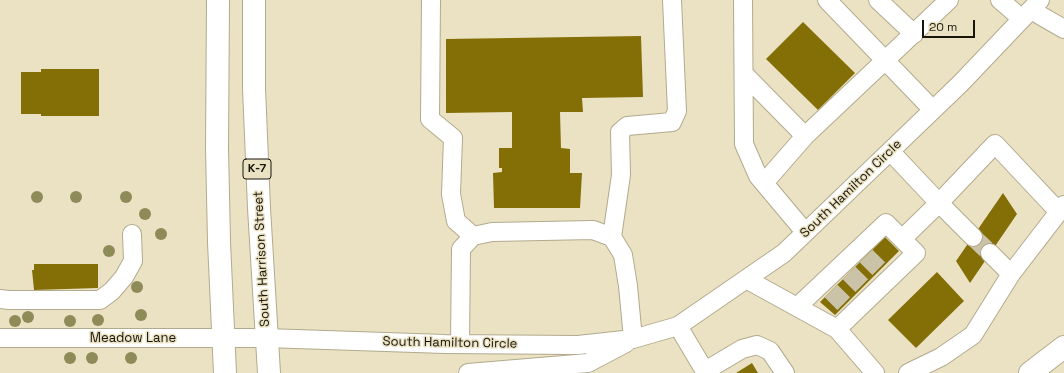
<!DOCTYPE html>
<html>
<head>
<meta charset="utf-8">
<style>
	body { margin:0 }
	#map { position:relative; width:1064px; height:373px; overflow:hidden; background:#ebe2c4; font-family:"Space Grotesk",sans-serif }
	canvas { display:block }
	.scale { position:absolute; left:922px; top:20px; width:53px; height:18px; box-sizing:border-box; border:2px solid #18150b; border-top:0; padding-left:5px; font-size:12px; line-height:14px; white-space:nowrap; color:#18150b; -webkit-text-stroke:3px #ebe2c4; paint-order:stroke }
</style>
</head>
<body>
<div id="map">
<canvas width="1064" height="373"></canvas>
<div class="scale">20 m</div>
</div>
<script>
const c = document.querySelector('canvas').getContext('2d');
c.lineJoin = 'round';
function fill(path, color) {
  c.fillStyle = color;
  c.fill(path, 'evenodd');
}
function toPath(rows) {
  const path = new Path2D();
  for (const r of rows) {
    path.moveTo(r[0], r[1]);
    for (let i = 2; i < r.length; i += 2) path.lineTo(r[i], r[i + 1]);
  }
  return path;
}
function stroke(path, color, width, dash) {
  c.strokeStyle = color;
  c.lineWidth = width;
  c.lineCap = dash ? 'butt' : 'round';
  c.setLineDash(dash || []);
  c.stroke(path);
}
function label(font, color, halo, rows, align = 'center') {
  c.font = font + ' "Space Grotesk",sans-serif';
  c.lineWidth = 3;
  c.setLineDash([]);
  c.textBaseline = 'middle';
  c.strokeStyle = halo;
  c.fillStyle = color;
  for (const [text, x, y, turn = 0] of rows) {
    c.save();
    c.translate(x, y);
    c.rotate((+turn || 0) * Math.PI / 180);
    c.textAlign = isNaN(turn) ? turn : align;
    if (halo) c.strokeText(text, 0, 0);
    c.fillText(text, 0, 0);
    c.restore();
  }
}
fill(toPath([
	[803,22,855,73,818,110,766,59],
	[641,36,643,97,582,98,583,112,560,112,561,148,570,149,570,173,582,173,580,208,494,208,493,173,502,172,502,168,499,168,499,148,512,148,512,112,446,113,446,39],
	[41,69,99,69,99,116,41,116,41,114,21,114,21,72,41,72],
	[1003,193,1017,214,970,283,956,261],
	[885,237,899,251,835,315,820,302],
	[34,264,98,264,98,288,34,290,32,270,34,270],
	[937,272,964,301,916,348,888,320],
	[752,363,758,373,736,373]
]), '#846e06');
stroke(toPath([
	[973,237,990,253],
	[866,256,880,270],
	[849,273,863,287],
	[831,291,845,305]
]), '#cbc3a8', 18, [18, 9]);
const minor = toPath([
	[431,0,430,119,453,138,451,194,456,221,473,236],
	[743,0,744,144,758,176,805,232],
	[827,0,933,110],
	[878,0,914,34],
	[1000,0,1022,19],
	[1031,10,1064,29],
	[744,74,805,136,949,0],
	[764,183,805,136],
	[612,237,621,175,620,132,627,126,672,122,677,111,672,0],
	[973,237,939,203,995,144,1058,211],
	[990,253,1011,274],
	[746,279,837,329,875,373],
	[0,299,9,300,100,300,112,291,124,277,133,261,132,234],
	[797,307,886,223,902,239,939,203,890,151],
	[678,326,706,373],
	[837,329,916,253,902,239],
	[0,338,266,338,445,344,578,345,633,339,678,326,784,253,960,84,1040,0],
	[460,344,461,249,473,236,492,232,593,230,612,237,623,255,628,286,633,339],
	[705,371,742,349,757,345,770,351,785,373],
	[468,373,588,363,626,343],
	[908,373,941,357,973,335,1011,274,1064,205]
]);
const highway = toPath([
	[218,0,217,148,219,242,225,373],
	[254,0,254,88,259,208,269,373],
	[1030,373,1064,347]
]);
stroke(minor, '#b2aa8d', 20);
stroke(highway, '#b2aa8d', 24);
stroke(minor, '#fff', 18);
stroke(highway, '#fff', 22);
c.fillStyle = '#8e8b58';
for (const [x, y] of [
	[37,197],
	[76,197],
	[126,197],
	[145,214],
	[161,234],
	[109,251],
	[137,287],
	[141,315],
	[28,317],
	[98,320],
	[15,321],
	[70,321],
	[70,358],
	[92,358],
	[131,358]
]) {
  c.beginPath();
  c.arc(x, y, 6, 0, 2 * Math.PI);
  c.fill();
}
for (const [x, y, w] of [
	[257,169,28]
]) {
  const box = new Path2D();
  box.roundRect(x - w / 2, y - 10, w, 20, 3);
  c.fillStyle = '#ebe2c4';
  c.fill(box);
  stroke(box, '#18150b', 1);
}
label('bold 12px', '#18150b', null, [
	["K-7",257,169]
]);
label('13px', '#18150b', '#ebe2c4', [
	["South Hamilton Circle",851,189,-44],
	["South Harrison Street",262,259,-93],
	["Meadow Lane",133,338],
	["South Hamilton Circle",450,343,1]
]);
</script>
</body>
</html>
